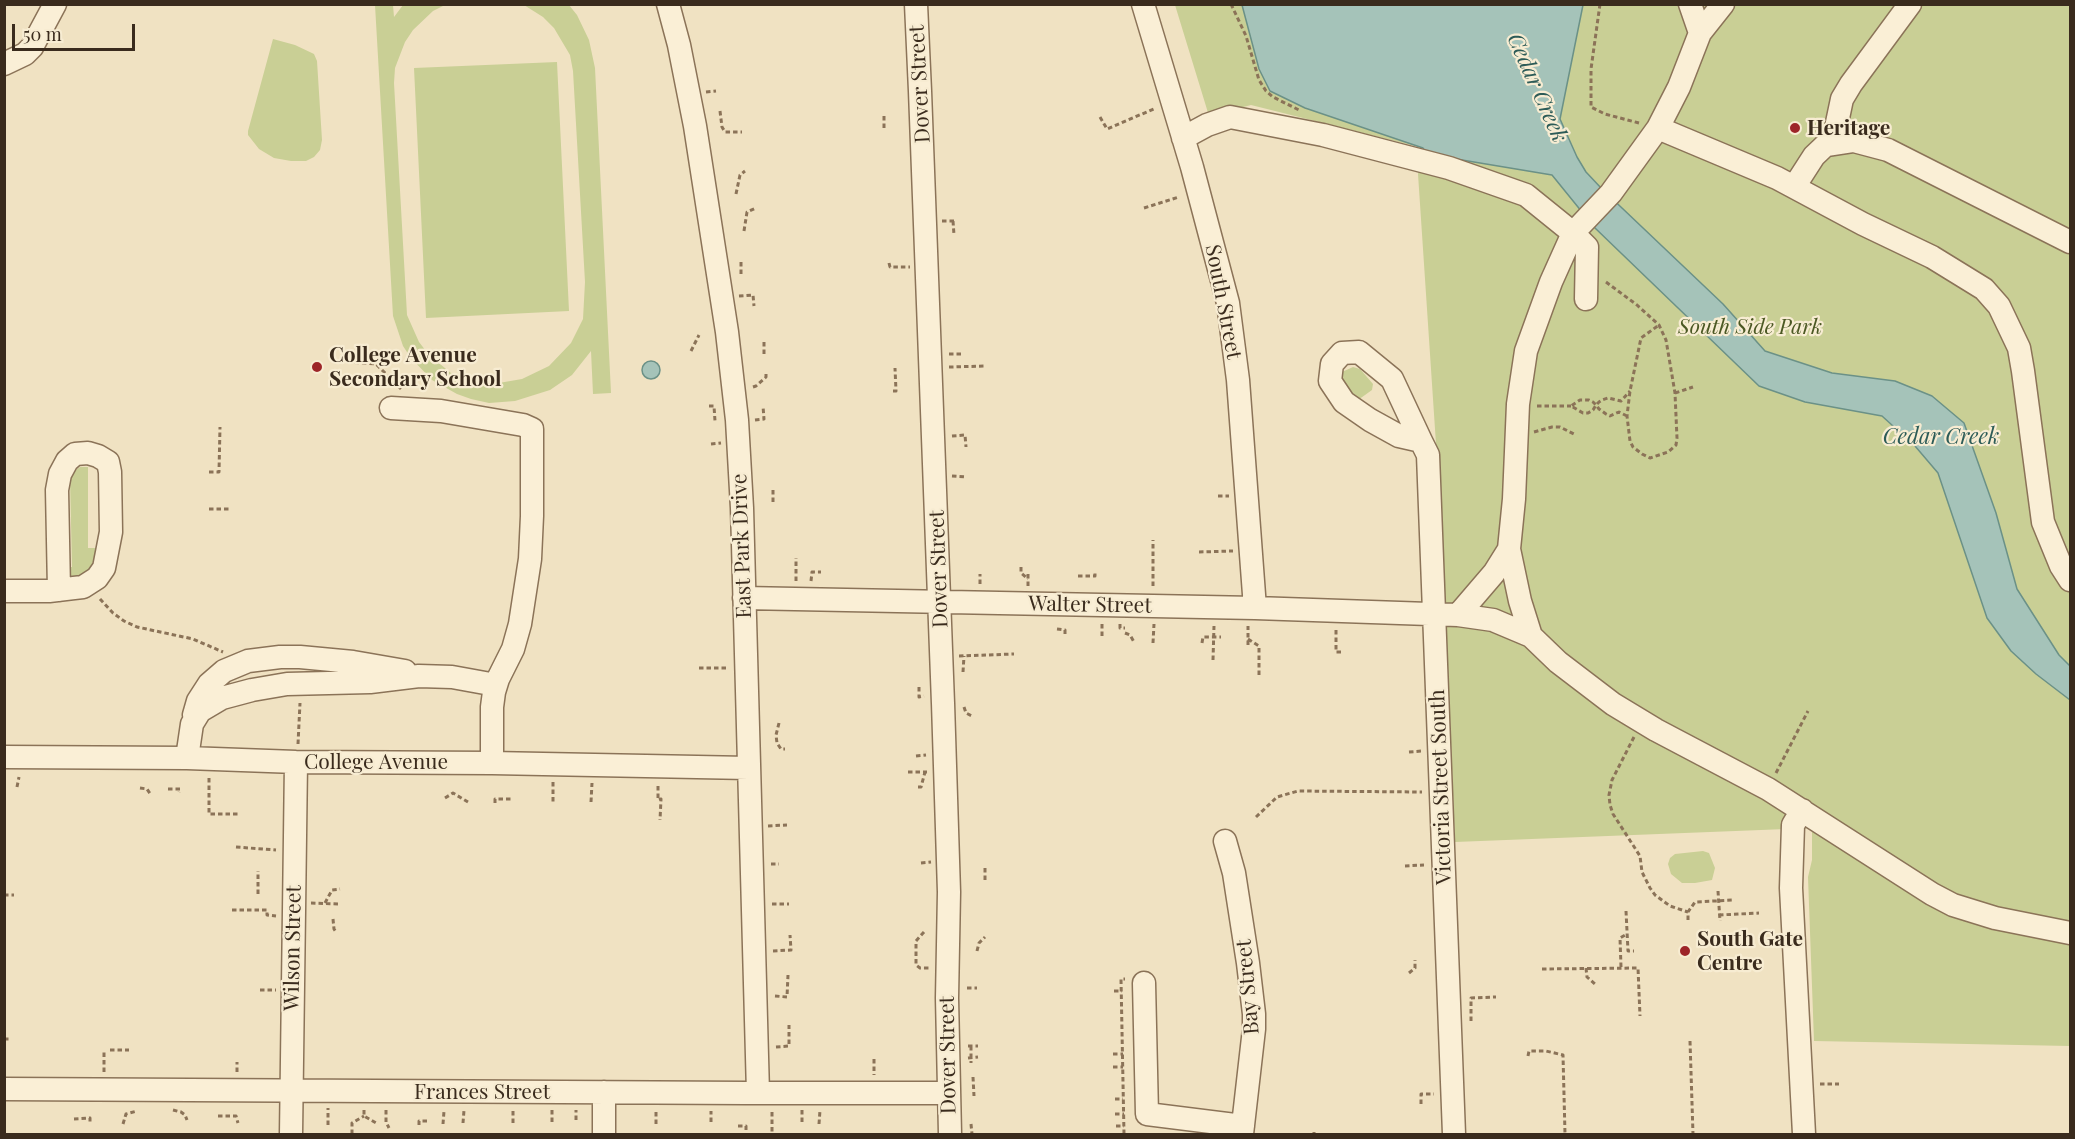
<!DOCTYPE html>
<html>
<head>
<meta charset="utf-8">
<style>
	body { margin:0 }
	#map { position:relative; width:2075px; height:1139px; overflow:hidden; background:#f0e2c2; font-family:"Playfair Display",serif }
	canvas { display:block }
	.frame { position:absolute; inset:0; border:6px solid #3a2b1d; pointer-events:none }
	.scale { position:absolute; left:12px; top:24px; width:123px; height:27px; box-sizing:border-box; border:3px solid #3a2b1d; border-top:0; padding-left:8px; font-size:18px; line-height:21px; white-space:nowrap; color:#3a2b1d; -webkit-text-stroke:4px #f7ecd2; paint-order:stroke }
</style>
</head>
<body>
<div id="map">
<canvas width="2075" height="1139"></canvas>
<div class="frame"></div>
<div class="scale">50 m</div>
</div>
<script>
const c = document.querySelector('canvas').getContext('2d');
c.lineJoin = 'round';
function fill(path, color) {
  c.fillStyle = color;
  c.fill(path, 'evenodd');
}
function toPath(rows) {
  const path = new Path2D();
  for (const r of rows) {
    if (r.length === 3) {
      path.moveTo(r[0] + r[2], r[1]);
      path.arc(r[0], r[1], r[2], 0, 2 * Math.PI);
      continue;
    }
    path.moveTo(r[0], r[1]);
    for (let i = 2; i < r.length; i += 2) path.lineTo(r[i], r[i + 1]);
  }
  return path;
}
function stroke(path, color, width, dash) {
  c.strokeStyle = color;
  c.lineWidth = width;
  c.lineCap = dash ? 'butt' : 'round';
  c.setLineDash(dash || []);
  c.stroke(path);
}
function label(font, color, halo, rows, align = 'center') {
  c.font = font + ' "Playfair Display",serif';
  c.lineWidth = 4.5;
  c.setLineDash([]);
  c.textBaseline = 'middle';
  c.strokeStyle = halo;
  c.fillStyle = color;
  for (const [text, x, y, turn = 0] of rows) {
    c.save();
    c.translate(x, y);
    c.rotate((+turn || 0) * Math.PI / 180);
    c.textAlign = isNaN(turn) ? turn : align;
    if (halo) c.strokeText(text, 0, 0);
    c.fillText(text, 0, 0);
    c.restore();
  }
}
fill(toPath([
	[375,5,393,5,394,17,403,5,445,5,433,11,413,30,405,42,395,68,394,83,407,315,419,342,429,355,451,373,466,379,493,384,522,379,549,366,571,343,583,319,585,282,573,71,570,55,554,28,543,17,524,5,569,5,577,15,589,40,595,68,611,393,593,394,591,351,572,375,550,390,515,401,489,403,471,399,457,394,432,380,411,358,403,346,393,316],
	[1175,5,2070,5,2070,1046,1814,1041,1808,877,1812,860,1812,828,1455,842,1447,646,1443,600,1438,474,1418,174,1423,148,1251,105,1209,116],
	[273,39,295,45,314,54,317,61,322,140,320,150,314,157,306,161,291,161,274,158,259,149,248,135,248,131],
	[557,62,569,311,426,318,414,68],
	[1353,367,1360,369,1373,384,1372,390,1358,400,1339,381,1342,372],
	[80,467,88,467,88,548,97,548,97,553,89,570,77,578,70,579,66,567,72,567,70,479,73,472],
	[1703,851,1709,853,1715,868,1712,880,1695,883,1682,883,1671,874,1668,864,1670,858,1675,854]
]), '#c9cf95');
const water = toPath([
	[1242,5,1583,5,1560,119,1577,157,1586,172,1602,189,1723,304,1765,351,1832,373,1895,381,1932,396,1964,423,1996,513,2017,589,2059,655,2070,666,2070,700,2036,674,2011,651,1987,618,1938,473,1915,446,1882,416,1805,402,1759,386,1595,228,1552,175,1426,154,1423,148,1305,108,1270,91,1259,69,1242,5],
	[651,370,9]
]);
fill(water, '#a5c3b9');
stroke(water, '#6b9187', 1.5);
const minor = toPath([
	[668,4,679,45,695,126,727,332,737,420,742,508,758,1093],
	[916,4,920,91,943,703,949,892,947,998,950,1134],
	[1143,4,1192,167,1228,303,1238,380,1255,608],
	[1690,4,1700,33,1723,4],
	[4,64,25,54,32,47,55,4],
	[1658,128,1777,178,1863,224,1932,257,1984,289,1999,306,2019,348,2023,371,2043,522,2061,566,2070,580],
	[1183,138,1207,125,1230,117,1323,135,1449,168,1526,195,1573,233,1587,247,1586,299],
	[1828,145,1854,141,1888,150,2070,242],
	[1794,187,1814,156,1834,137,1842,99,1851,84,1910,4],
	[391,408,441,411,523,425,532,429,532,516,530,559,520,624,513,649,498,679,494,692,492,707,492,763],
	[1421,441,1392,379,1359,352,1342,353,1332,364,1330,381,1344,402,1370,420,1399,436,1421,441,1428,455,1454,1134],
	[4,591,49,591,74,588,83,587,97,578,104,568,111,532,110,472,108,462,98,456,88,453,75,454,67,461,60,474,57,490,59,590],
	[744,598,1255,608,1458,615,1493,620,1531,636,1558,662,1613,704,1656,730,1768,789,1932,894,1953,905,1995,918,2070,933],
	[1458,615,1494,573,1509,549],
	[1531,636,1520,601,1509,549,1514,499,1518,404,1526,351,1551,282,1573,233,1611,193,1658,128,1679,87,1700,33],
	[194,715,198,701,209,684,224,671,248,661,280,657,300,657,353,662,405,671],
	[4,757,187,758,296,762,492,763,748,768],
	[187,758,192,724,200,711,222,698,252,690,287,684,370,682,419,676,452,677,496,685],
	[1802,810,1793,825,1791,888,1804,1134],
	[1225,841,1234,873,1248,963,1254,1014,1254,1029,1242,1134],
	[1144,983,1147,1114,1243,1126],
	[4,1089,747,1093,949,1093],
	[604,1092,604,1134],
	[291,1134,296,762]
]);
stroke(minor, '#8b7358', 25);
stroke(toPath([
	[1231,4,1246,36,1259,80,1266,91,1273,97,1301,111],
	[1600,4,1591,69,1591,107,1605,114,1639,123],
	[706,92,716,91],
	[720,111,722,127,725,132,742,132],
	[884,116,884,128],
	[1100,117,1107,129,1156,108],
	[736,194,740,175,745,171],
	[1144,208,1179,197],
	[942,221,955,221],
	[953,221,954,235],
	[744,231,747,212,756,208],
	[741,262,741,274],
	[889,263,890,267,910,267],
	[1606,282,1637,305,1659,325,1666,340,1675,393,1677,438,1676,445,1668,452,1650,458,1642,454,1633,447,1630,441,1627,416,1630,391,1641,338,1659,325],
	[739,296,753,295,754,306],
	[764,342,764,357],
	[691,351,699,335],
	[949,354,962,354],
	[347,362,376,364,402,390],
	[363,363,363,347],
	[949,367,986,366],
	[753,387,756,386,766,377,766,372],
	[893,391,896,391,895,368],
	[1675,393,1693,387],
	[709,406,714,406,715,421],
	[1537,406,1571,406],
	[1627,416,1619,412,1610,416,1606,414,1599,409,1596,405,1593,402,1589,400,1580,400,1571,406,1583,413,1588,413,1593,410,1596,405,1599,402,1602,400,1608,398,1621,401,1630,391],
	[755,420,764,419,763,406],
	[1534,432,1552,427,1560,427,1574,434],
	[952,436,965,435,966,447],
	[711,444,721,443],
	[209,472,219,472,220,427],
	[952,476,966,477],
	[1218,496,1229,496],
	[773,502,773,490],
	[209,509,229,509],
	[1199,552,1233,551],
	[1021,567,1021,573,1028,579],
	[1078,576,1095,576,1095,573],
	[796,581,796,558],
	[811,581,812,572,821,572],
	[980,584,980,574],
	[1028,586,1028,572],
	[1153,586,1153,540],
	[100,599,113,613,124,621,137,627,193,639,223,652],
	[1120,624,1120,628,1125,628],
	[1057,629,1065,630,1065,634],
	[1336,630,1336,652,1342,652],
	[1125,633,1130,635,1134,642],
	[1102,636,1102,623],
	[1248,639,1259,646,1259,676],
	[1153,643,1154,624],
	[1202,643,1203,637,1221,637],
	[1248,645,1248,626],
	[959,656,1014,654],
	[1213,660,1214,626],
	[699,668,727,668],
	[963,672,964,656],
	[919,687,919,697,924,696],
	[964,707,966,713,972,716],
	[779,723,776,735,777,743,781,749,785,749],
	[1634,737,1612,780,1609,795,1610,805,1613,814,1640,856,1642,872,1650,888,1655,895,1670,906,1688,912],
	[298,744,300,703],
	[1409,752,1422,751],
	[916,756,926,755],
	[908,772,927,772],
	[1776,773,1808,711],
	[209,778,209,814,238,814],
	[553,782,553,804],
	[658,786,658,800,661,799,660,820],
	[17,787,19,777],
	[918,787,921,787,925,772],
	[140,788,147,789,151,795],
	[168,789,180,789,179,792],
	[445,798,453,793,468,802],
	[591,802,592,783],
	[495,803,495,799,513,799],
	[1256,817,1277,797,1298,791,1422,792],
	[768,826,787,825],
	[236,847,276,850],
	[921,863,931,862],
	[771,864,779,864],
	[1405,866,1424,865],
	[985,868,985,882],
	[1718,891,1720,921],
	[258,894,258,871],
	[4,895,14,895],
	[311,903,339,904],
	[325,903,332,890,340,889],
	[772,904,789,904],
	[232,910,267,910,267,915,276,916],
	[1626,911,1628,951,1634,951],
	[1719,915,1759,913],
	[333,919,334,929,336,932],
	[1688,920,1688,912,1695,902,1734,900],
	[924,932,916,941,916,965,920,968,929,968],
	[773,951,791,950,790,935],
	[977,951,979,943,985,937],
	[1621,967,1620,938,1627,934],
	[1586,968,1587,977,1596,985],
	[1542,969,1638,968,1640,1016],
	[1409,973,1415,968,1415,960],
	[967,988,977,988],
	[260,990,276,990],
	[1114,991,1122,991],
	[775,996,787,997,788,975],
	[1471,1021,1471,998,1496,997],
	[4,1039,11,1039],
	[1690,1041,1693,1134],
	[968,1046,978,1046],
	[971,1046,971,1063],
	[776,1047,789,1046,789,1025],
	[110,1050,129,1050],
	[1113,1054,1123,1054],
	[1528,1056,1529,1051,1546,1051,1563,1055,1565,1134],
	[968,1058,978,1057],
	[874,1059,874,1075],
	[1113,1067,1123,1067],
	[104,1072,104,1050],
	[237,1072,237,1062],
	[973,1077,974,1096],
	[1820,1084,1839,1084],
	[1115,1099,1123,1099],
	[1421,1104,1421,1094,1434,1094],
	[173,1110,181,1112,185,1115,187,1120],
	[364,1110,364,1116,378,1124],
	[386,1110,386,1122,389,1128],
	[802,1110,802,1123],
	[772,1112,772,1134],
	[1115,1114,1124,1114],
	[218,1116,236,1116,238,1123],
	[74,1119,90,1118,90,1123],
	[576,1120,576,1110],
	[552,1122,552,1109],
	[711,1122,711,1111],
	[463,1123,464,1110],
	[513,1123,513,1110],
	[123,1124,126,1114,137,1111],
	[443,1124,444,1111],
	[656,1124,656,1110],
	[819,1124,820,1110],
	[971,1124,972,1134],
	[328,1125,328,1108],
	[419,1125,419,1121,427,1121],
	[738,1126,746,1126,746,1134],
	[1116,1126,1124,1126],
	[352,1134,352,1123,364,1116],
	[1124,1134,1121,979,1125,979],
	[1314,1134,1314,1132]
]), '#8b7358', 3, [4.5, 3]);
stroke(minor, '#faefd6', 22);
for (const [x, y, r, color] of [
	[1795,128,6,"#9d2528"],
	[317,367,6,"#9d2528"],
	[1685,951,6,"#9d2528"]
]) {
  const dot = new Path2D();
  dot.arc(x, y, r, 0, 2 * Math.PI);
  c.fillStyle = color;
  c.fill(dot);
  stroke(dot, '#f7ecd2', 2);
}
label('21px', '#3a2b1d', '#f7ecd2', [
	["Dover Street",920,84,-93],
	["South Street",1223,302,79],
	["East Park Drive",742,546,-92],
	["Dover Street",939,569,-92],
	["Walter Street",1090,605,1],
	["College Avenue",376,762],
	["Victoria Street South",1441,787,-92],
	["Wilson Street",293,948,-89],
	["Bay Street",1248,987,-95],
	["Dover Street",948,1055,-91],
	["Frances Street",482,1092]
]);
label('bold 21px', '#3a2b1d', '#f7ecd2', [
	["Heritage",1807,128],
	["College Avenue",329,355],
	["Secondary School",329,379],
	["South Gate",1697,939],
	["Centre",1697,963]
], 'left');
label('italic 21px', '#4b5823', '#f7ecd2', [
	["South Side Park",1750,327]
]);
label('italic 22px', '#2c5b57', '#f7ecd2', [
	["Cedar Creek",1537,88,66],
	["Cedar Creek",1941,437]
]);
</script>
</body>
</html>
